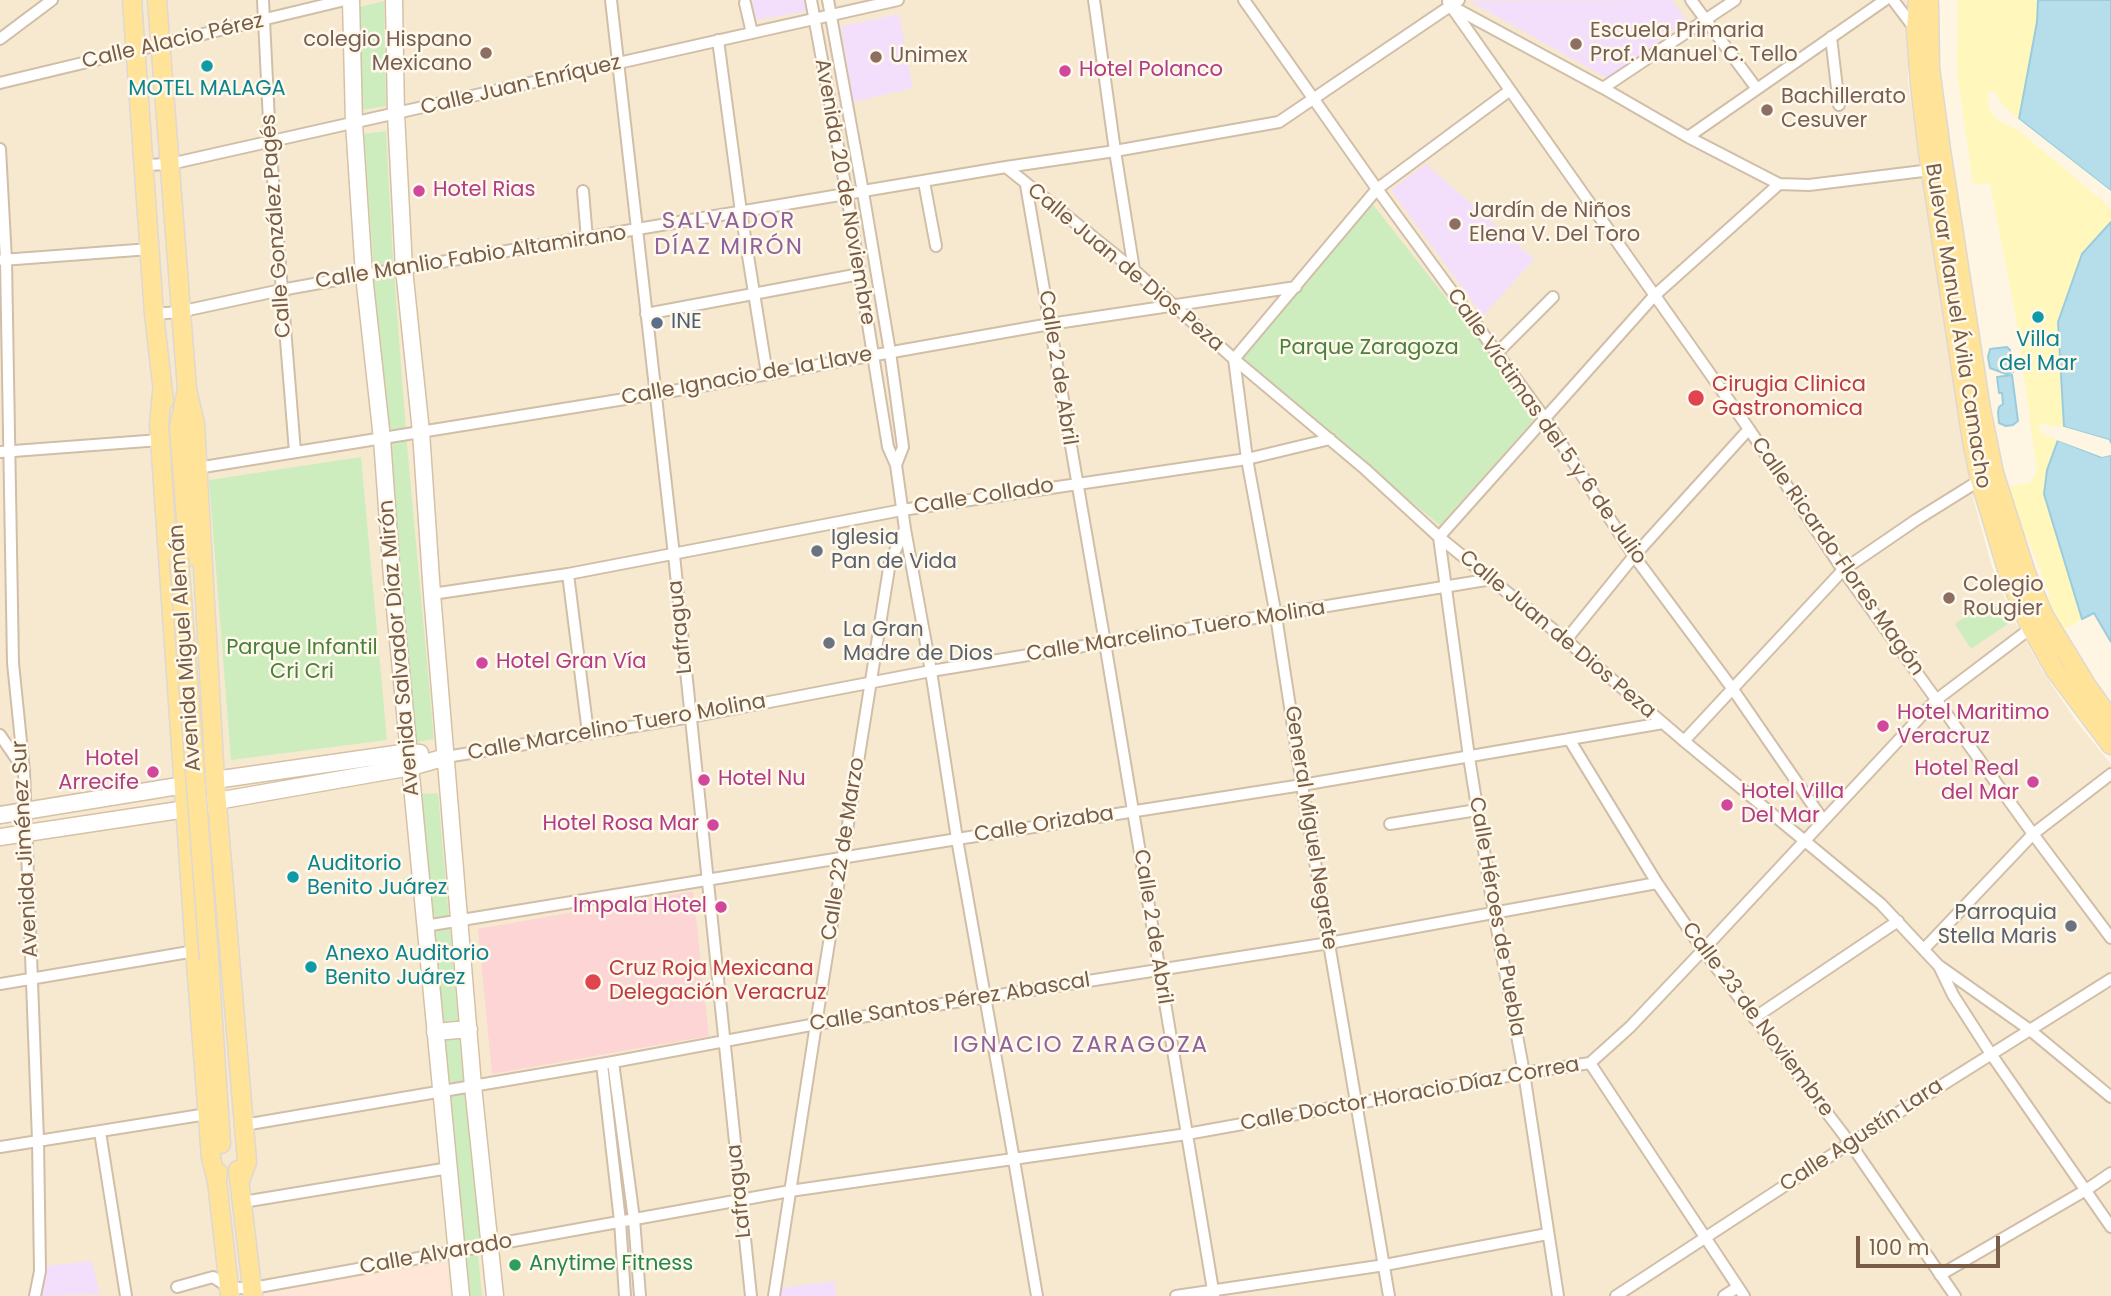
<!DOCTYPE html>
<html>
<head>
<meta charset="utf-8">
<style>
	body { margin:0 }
	#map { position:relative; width:2111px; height:1296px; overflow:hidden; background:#fef6e2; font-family:Poppins,sans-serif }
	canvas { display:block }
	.scale { position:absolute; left:1856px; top:1236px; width:144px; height:32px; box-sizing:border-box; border:4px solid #795d46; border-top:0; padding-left:9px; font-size:21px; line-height:24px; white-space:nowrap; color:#795d46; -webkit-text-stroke:5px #fff9eb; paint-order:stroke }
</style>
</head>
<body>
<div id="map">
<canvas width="2111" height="1296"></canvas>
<div class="scale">100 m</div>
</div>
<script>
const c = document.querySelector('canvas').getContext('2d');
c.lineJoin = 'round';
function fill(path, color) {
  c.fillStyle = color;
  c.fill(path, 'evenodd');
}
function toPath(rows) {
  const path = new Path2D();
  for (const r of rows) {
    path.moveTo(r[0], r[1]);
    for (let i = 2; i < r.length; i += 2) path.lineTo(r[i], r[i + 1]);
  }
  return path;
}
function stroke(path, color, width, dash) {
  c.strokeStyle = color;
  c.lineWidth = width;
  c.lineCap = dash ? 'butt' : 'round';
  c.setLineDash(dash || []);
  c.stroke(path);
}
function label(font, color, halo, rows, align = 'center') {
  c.font = font + ' Poppins,sans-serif';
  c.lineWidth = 5;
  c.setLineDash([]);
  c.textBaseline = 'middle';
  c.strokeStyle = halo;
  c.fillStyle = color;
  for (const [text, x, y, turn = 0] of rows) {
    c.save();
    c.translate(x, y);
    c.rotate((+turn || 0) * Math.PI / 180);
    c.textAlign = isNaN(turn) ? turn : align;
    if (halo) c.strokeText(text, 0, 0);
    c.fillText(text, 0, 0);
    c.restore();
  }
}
fill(toPath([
	[0,0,1908,0,1908,83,1974,501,1992,567,2015,622,2042,670,2076,721,2111,764,2111,1296,0,1296]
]), '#f7e9d0');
fill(toPath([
	[447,1263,449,1296,263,1296,263,1293]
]), '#ffe6d6');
fill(toPath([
	[752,0,806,0,808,11,756,20],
	[1672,0,1687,21,1607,78,1469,1],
	[899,14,913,88,853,102,841,26],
	[1426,164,1534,259,1483,316,1391,190],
	[92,1261,100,1294,38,1296,44,1266],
	[835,1281,836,1296,780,1296,779,1288]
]), '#f3dffb');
fill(toPath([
	[693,891,709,1036,492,1074,478,929]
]), '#fdd5d5');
fill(toPath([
	[384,1,386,106,361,110,360,7],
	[386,131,393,259,407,445,434,739,417,742,370,281,373,261,364,134],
	[1371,202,1538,415,1440,525,1240,362],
	[361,457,387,740,231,760,209,480],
	[1991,599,2008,624,1971,649,1955,624],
	[438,793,463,1076,469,1103,481,1238,478,1255,482,1296,467,1296,422,794]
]), '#cdedbf');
fill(toPath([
	[1958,0,2038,0,2037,22,2019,119,2003,105,1994,91,1987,92,1989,109,1997,120,2018,130,2111,208,2111,222,2082,254,2058,322,2064,427,2041,424,2038,429,2042,434,2058,440,2047,470,2044,494,2082,619,2063,630,2049,602,2049,593,2028,539,2021,533,2009,487,2030,483,2037,471,2015,312,1990,183,1973,184,1957,71]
]), '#fff7bc');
const water = toPath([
	[2038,0,2111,0,2111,191,2019,119,2037,22,2038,0],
	[2111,222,2111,443,2109,440,2064,427,2058,322,2082,254,2111,222],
	[2007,347,2010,350,2013,372,2006,374,1990,368,1988,357,1990,349,2007,347],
	[2012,375,2018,421,2013,425,2006,426,1999,423,1998,412,1999,407,2003,404,2002,393,1999,393,1997,377,2012,375],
	[2058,440,2101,457,2111,455,2111,642,2094,613,2082,619,2044,494,2047,470,2058,440]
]);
fill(water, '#b5ddea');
stroke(water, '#9accdd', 2);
fill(toPath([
	[2016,117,2111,191,2111,195,2017,122],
	[2061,426,2109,440,2111,446,2107,443,2063,430],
	[2056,437,2102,454,2111,452,2111,455,2102,457,2054,439]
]), '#fef6e2');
const street = toPath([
	[263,0,270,141,295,452],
	[611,0,674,555,751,1296],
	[811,0,847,195,888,447,896,465,905,529,931,671,957,839,1014,1160,1037,1296],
	[828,0,863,192,890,352,903,447,896,465],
	[1094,0,1115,151,1134,270],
	[1244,0,1377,189,1546,420,1634,556,1732,688,1823,820],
	[1691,0,1757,89],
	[1893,0,1915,29],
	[1448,2,1749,429,1843,570,2033,834,2111,938],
	[745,3,752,33],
	[1453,7,1603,88,1688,137,1779,184,1809,185,1931,170],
	[1831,37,1839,105],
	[0,39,52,0],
	[718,40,741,212,767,374],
	[0,83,345,0],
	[1603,88,1735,0],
	[1688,137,1885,0],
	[0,149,6,260,13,663,24,771,38,1140,40,1271,35,1296],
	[144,165,170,164,898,0],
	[1006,167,1134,270,1234,359,1365,469,1439,537,1566,640,1684,741,1881,904,1938,965,2030,1030,2111,1097],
	[924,182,936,246],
	[1026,185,1105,643,1214,1296],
	[583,191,587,239],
	[2,260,150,249],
	[154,314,179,312,281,290,364,275,1006,167,1115,151,1279,122,1459,0],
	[646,314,860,274],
	[1497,353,1553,297],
	[0,452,160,440],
	[197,468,656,394,1050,324,1296,287],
	[568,574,588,733],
	[432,594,568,574,902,510,1247,459,1330,439],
	[1566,640,1634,556,1749,429],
	[0,735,22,767],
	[1569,739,1657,883,1703,950,1850,1143,1955,1296],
	[1684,741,1843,570,1916,520,1985,477],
	[446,757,691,717,931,671,1492,579],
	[1390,824,1477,810],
	[425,926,957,839,1302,785,1663,723],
	[1924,949,2033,834,2111,774],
	[1939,966,1953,995,1991,1054,2111,1227],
	[0,984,195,951],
	[1754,1018,1898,921],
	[613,1062,634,1219,640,1296],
	[1590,1063,1744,1296],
	[602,1064,620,1221,625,1296],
	[244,1125,613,1062,816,1024,1329,943,1657,883],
	[100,1132,126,1296],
	[0,1147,207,1114],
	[243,1202,449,1168],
	[1940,1275,2086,1190,2111,1173],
	[177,1287,213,1277,230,1288,253,1288,790,1191,1187,1134,1524,1073,1590,1063,1630,1027,1703,950,1936,700,2031,628],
	[774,1296,816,1024,890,562,905,529],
	[1176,1296,1385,1265,1547,1234],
	[1389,1296,1302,785,1276,616,1247,459,1234,359,1377,189,1509,91],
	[1558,1296,1524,1073,1494,913,1469,757,1439,537,1654,296,1779,184],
	[1616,1296,1850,1143,2111,979],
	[1724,1296,1738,1287]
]);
const secondary = toPath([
	[351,0,354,123,364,275,382,439,392,577,461,1296],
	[394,0,396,114,404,269,421,432,432,594,473,1086,495,1296],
	[0,815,215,780,409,752,420,753],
	[0,837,186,809,217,801,411,767,446,757],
	[435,1032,469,1029]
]);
const primary = toPath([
	[132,0,154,314,164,401],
	[157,0,187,389,179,428,189,557],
	[1918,0,1916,30,1920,85,1928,152,1972,441,1980,480,2009,576,2028,622,2055,670,2111,745],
	[1929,4,1930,68,1941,150,1981,409,1994,473,2026,573,2044,616,2087,686,2111,720],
	[187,389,195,424,215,780,247,1162,240,1181],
	[162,392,159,425,195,951,211,1158,217,1181],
	[209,959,221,1144],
	[238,1170,253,1296],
	[218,1172,217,1181,230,1296]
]);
stroke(street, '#d1bea8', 14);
stroke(secondary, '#d6c1a7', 19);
stroke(primary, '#dfd8d3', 21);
stroke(street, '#fff', 10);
stroke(secondary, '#fff', 16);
stroke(primary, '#ffe399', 18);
const primaryBridge = toPath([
	[179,558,209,959]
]);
stroke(primaryBridge, '#dfd8d3', 21, []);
stroke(primaryBridge, '#ffe399', 18);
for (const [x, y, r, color] of [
	[1576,44,7,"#8d6e63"],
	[486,53,7,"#8d6e63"],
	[876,57,7,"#8d6e63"],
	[207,66,7,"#0f9aa8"],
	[1065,71,7,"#d1479c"],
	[1767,110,7,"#8d6e63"],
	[419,191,7,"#d1479c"],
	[1455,224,7,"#8d6e63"],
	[2038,317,7,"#0f9aa8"],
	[657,323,7,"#5c6f8a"],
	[1696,398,9,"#e0444e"],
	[817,551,7,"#6b7280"],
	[1949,598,7,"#8d6e63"],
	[829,643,7,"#6b7280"],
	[482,663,7,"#d1479c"],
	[1883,726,7,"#d1479c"],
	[153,772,7,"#d1479c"],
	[704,780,7,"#d1479c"],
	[2033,782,7,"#d1479c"],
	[1727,805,7,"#d1479c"],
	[713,825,7,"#d1479c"],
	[293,877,7,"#0f9aa8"],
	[721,907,7,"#d1479c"],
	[2071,926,7,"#6b7280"],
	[311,967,7,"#0f9aa8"],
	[593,982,9,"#e0444e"],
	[515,1265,7,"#2e9e5b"]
]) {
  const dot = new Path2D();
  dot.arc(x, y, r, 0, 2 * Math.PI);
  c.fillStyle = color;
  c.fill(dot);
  stroke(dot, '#fff9eb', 2.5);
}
label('21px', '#785e54', '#fff9eb', [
	["Escuela Primaria",1590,32],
	["Prof. Manuel C. Tello",1590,56],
	["colegio Hispano",472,41,"right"],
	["Mexicano",472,65,"right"],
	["Unimex",890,57],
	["Bachillerato",1781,98],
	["Cesuver",1781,122],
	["Jardín de Niños",1469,212],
	["Elena V. Del Toro",1469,236],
	["Colegio",1963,586],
	["Rougier",1963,610]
], 'left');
label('21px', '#795d46', '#fff9eb', [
	["Calle Alacio Pérez",173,42,-13],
	["Calle Juan Enríquez",521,86,-13],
	["Avenida 20 de Noviembre",844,192,80],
	["Calle González Pagés",277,226,-94],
	["Calle Manlio Fabio Altamirano",471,258,-9],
	["Calle Juan de Dios Peza",1125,268,40],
	["Bulevar Manuel Ávila Camacho",1957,326,81],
	["Calle 2 de Abril",1057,368,81],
	["Calle Ignacio de la Llave",747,377,-10],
	["Calle Víctimas del 5 y 6 de Julio",1546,427,55],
	["Calle Collado",984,497,-9],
	["Calle Ricardo Flores Magón",1837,557,55],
	["Lafragua",681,627,-96],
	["Calle Marcelino Tuero Molina",1176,632,-9],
	["Calle Juan de Dios Peza",1557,635,40],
	["Avenida Miguel Alemán",186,648,-94],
	["Avenida Salvador Díaz Mirón",400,648,-95],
	["Calle Marcelino Tuero Molina",617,728,-10],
	["Calle Orizaba",1044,825,-9],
	["General Miguel Negrete",1310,828,81],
	["Avenida Jiménez Sur",26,849,-93],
	["Calle 22 de Marzo",844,849,-81],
	["Calle Héroes de Puebla",1496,917,80],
	["Calle 2 de Abril",1152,927,81],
	["Calle Santos Pérez Abascal",950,1003,-9],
	["Calle 23 de Noviembre",1757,1020,53],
	["Calle Doctor Horacio Díaz Correa",1410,1095,-10],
	["Calle Agustín Lara",1862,1136,-33],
	["Lafragua",740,1191,-96],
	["Calle Alvarado",436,1255,-10]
]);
label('21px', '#b23c85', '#fff9eb', [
	["Hotel Polanco",1079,71],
	["Hotel Rias",433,191],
	["Hotel Gran Vía",496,663],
	["Hotel Maritimo",1897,714],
	["Veracruz",1897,738],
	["Hotel",139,760,"right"],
	["Arrecife",139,784,"right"],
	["Hotel Real",2019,770,"right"],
	["del Mar",2019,794,"right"],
	["Hotel Nu",718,780],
	["Hotel Villa",1741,793],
	["Del Mar",1741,817],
	["Hotel Rosa Mar",699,825,"right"],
	["Impala Hotel",707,907,"right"]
], 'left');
label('21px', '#0d838f', '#fff9eb', [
	["MOTEL MALAGA",207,90],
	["Villa",2038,341],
	["del Mar",2038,365],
	["Auditorio",307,865,"left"],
	["Benito Juárez",307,889,"left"],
	["Anexo Auditorio",325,955,"left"],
	["Benito Juárez",325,979,"left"]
]);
label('21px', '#4e5e75', '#fff9eb', [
	["INE",671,323]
], 'left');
label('21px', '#4a803c', '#fff9eb', [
	["Parque Zaragoza",1369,349],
	["Parque Infantil",302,649],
	["Cri Cri",302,673]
]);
label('21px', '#be3a42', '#fff9eb', [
	["Cirugia Clinica",1712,386],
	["Gastronomica",1712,410],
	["Cruz Roja Mexicana",609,970],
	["Delegación Veracruz",609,994]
], 'left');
label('21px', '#5b616d', '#fff9eb', [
	["Iglesia",831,539],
	["Pan de Vida",831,563],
	["La Gran",843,631],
	["Madre de Dios",843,655],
	["Parroquia",2057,914,"right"],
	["Stella Maris",2057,938,"right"]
], 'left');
label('21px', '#27864d', '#fff9eb', [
	["Anytime Fitness",529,1265]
], 'left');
c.letterSpacing = '2px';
label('23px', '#8f619d', '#fff9eb', [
	["SALVADOR",729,222],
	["DÍAZ MIRÓN",729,248],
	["IGNACIO ZARAGOZA",1081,1046]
]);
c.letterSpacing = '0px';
</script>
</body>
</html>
